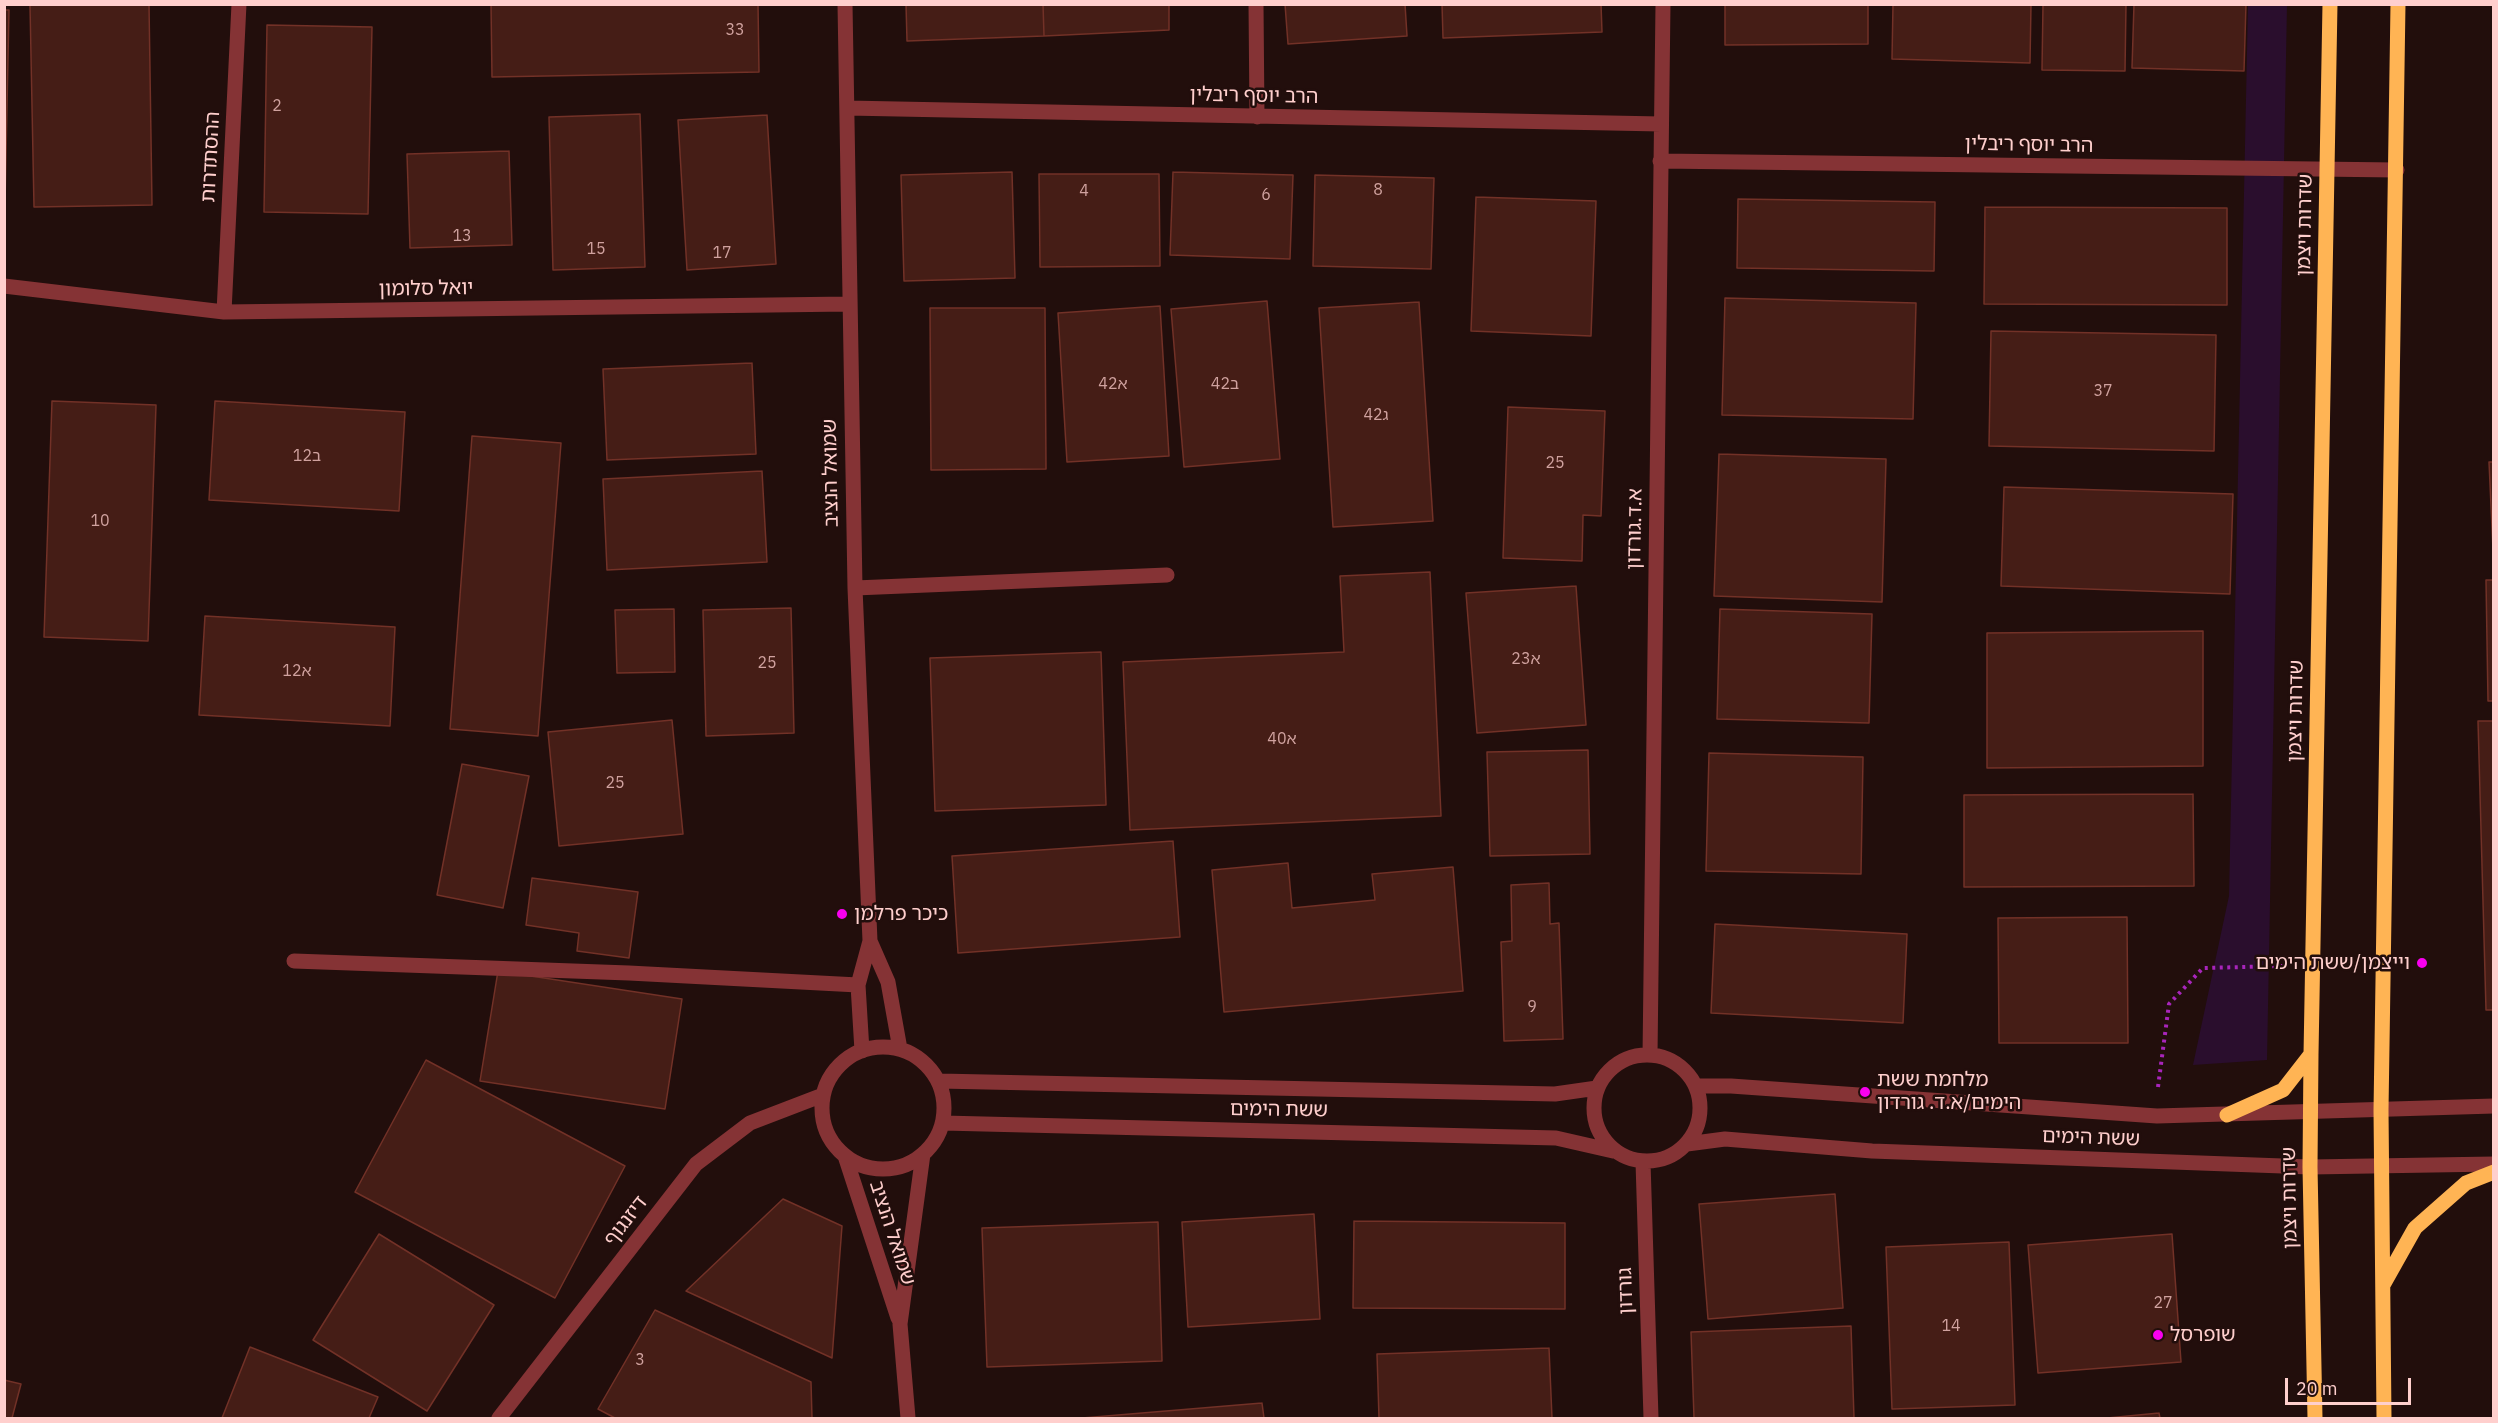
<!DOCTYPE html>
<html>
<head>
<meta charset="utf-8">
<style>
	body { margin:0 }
	#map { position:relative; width:2498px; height:1423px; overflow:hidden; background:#220e0c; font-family:"IBM Plex Sans",sans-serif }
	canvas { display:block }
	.frame { position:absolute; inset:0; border:6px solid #ffcfcd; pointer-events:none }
	.scale { position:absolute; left:2285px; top:1378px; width:126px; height:27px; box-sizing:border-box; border:3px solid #ffcfcd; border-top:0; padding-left:8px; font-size:18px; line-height:21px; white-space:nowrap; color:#ffcfcd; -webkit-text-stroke:4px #220e0c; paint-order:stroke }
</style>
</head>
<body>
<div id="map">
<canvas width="2498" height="1423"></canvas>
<div class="frame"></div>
<div class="scale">20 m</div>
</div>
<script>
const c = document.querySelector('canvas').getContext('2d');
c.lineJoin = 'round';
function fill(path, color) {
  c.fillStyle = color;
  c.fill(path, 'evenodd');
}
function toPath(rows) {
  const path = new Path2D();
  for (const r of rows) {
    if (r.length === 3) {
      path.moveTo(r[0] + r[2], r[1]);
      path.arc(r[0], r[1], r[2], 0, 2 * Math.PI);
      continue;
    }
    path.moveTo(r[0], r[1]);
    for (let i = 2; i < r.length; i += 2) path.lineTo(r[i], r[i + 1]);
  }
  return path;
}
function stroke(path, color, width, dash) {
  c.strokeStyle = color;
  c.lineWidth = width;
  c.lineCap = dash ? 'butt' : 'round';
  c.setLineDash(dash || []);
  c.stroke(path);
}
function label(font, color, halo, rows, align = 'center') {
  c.font = font + ' "IBM Plex Sans","Noto Sans Hebrew",sans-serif';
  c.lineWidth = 5;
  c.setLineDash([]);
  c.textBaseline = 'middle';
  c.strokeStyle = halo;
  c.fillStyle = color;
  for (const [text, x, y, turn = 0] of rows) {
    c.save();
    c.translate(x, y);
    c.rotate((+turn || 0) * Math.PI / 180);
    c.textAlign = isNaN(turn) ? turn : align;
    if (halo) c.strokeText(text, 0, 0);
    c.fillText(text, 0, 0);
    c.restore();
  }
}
fill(toPath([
	[2248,5,2287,5,2267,1060,2193,1065,2229,896]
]), '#2a0e2d');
const building = toPath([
	[149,4,152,205,34,207,30,5,149,4],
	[491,4,758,4,759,72,492,77,491,4],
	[906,4,1043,4,1044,36,907,41,906,4],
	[1043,4,1169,4,1169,30,1044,36,1043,4],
	[1285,4,1405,4,1407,36,1288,44,1285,4],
	[1442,4,1601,4,1602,32,1443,38,1442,4],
	[1725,4,1868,4,1868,44,1725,45,1725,4],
	[1893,4,2031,4,2030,63,1892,59,1893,4],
	[2043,4,2126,4,2125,71,2042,70,2043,4],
	[2134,4,2246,4,2244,71,2132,68,2134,4],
	[4,10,9,10,5,204,4,204,4,10],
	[267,25,372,27,368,214,264,212,267,25],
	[640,114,645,267,553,270,549,117,640,114],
	[767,115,776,264,687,270,678,120,767,115],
	[509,151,512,245,410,248,407,154,509,151],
	[1012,172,1015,278,904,281,901,175,1012,172],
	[1173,172,1293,175,1290,259,1170,255,1173,172],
	[1039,174,1159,174,1160,266,1040,267,1039,174],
	[1315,175,1434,178,1431,269,1313,266,1315,175],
	[1476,197,1596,201,1591,336,1471,331,1476,197],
	[1738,199,1935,202,1934,271,1737,268,1738,199],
	[1985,207,2227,208,2227,305,1984,304,1985,207],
	[1725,298,1916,303,1913,419,1722,415,1725,298],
	[1267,301,1280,459,1184,467,1171,309,1267,301],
	[1419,302,1433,521,1333,527,1319,308,1419,302],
	[1160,306,1169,456,1067,462,1058,313,1160,306],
	[930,308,1045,308,1046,469,931,470,930,308],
	[1991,331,2216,335,2214,451,1989,446,1991,331],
	[752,363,756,454,607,460,603,369,752,363],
	[52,401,156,405,148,641,44,637,52,401],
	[215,401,405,412,399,511,209,500,215,401],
	[1508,407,1605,411,1601,516,1583,515,1582,561,1503,558,1508,407],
	[472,436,561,443,538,736,450,729,472,436],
	[1719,454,1886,459,1882,602,1714,596,1719,454],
	[2489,462,2494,462,2494,550,2493,550,2489,462],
	[762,471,767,562,607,570,603,479,762,471],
	[2004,487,2233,494,2230,594,2001,586,2004,487],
	[1430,572,1441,816,1130,830,1123,662,1344,652,1340,576,1430,572],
	[2486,580,2494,580,2494,701,2488,701,2486,580],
	[1576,586,1586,725,1477,733,1466,593,1576,586],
	[791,608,794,733,706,736,703,610,791,608],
	[674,609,675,672,617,673,615,610,674,609],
	[1720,609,1872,614,1869,723,1717,719,1720,609],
	[205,616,395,627,390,726,199,715,205,616],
	[2203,631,2203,766,1987,768,1987,633,2203,631],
	[1101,652,1106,805,935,811,930,658,1101,652],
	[672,720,683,834,559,846,548,732,672,720],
	[2478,721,2494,721,2494,1010,2486,1010,2478,721],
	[1588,750,1590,854,1490,856,1487,752,1588,750],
	[1709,753,1863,757,1861,874,1706,871,1709,753],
	[462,764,529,776,503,908,437,895,462,764],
	[2193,794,2194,886,1964,887,1964,795,2193,794],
	[1173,841,1180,937,958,953,952,856,1173,841],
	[1288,863,1292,908,1375,900,1372,874,1453,867,1463,991,1224,1012,1212,870,1288,863],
	[532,878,638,892,629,958,577,951,579,933,526,925,532,878],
	[1549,883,1550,924,1559,923,1563,1039,1504,1041,1501,942,1512,941,1511,885,1549,883],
	[2127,917,2128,1043,1999,1043,1998,918,2127,917],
	[1715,924,1907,934,1903,1023,1711,1013,1715,924],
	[498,971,682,999,665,1109,480,1081,498,971],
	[426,1060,625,1166,555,1298,355,1192,426,1060],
	[1835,1194,1843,1308,1708,1319,1699,1204,1835,1194],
	[783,1199,842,1226,832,1358,686,1291,783,1199],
	[1314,1214,1320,1319,1188,1327,1182,1222,1314,1214],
	[1354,1221,1565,1223,1565,1309,1353,1308,1354,1221],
	[1158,1222,1162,1361,987,1367,982,1228,1158,1222],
	[379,1234,494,1305,427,1411,313,1340,379,1234],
	[2172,1234,2181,1362,2038,1373,2028,1245,2172,1234],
	[2009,1242,2015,1405,1892,1409,1886,1247,2009,1242],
	[655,1310,811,1382,812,1418,615,1418,598,1409,655,1310],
	[1851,1326,1854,1418,1694,1418,1691,1332,1851,1326],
	[250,1347,378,1397,369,1418,222,1418,250,1347],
	[1549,1348,1552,1418,1379,1418,1377,1354,1549,1348],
	[4,1380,21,1384,12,1418,4,1418,4,1380],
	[1262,1403,1264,1418,1082,1418,1262,1403],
	[2159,1413,2160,1418,2107,1418,2159,1413]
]);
fill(building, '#451d16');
stroke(building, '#723127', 1.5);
stroke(toPath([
	[2158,1087,2169,1004,2203,968,2285,966]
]), '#a825bb', 4, [3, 4.5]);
stroke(toPath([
	[845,4,855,588,870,941,858,985,862,1051],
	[1256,4,1257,117],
	[847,108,1661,124],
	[1660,161,2397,170],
	[4,286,224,312,849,304],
	[224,312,239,4],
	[855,588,1167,575],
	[870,941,888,982,900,1049],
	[294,961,629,973,858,985],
	[883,1108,61],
	[1647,1108,53],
	[1650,1055,1663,4],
	[939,1081,1555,1094,1597,1088],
	[1696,1086,1731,1086,2157,1116,2494,1106],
	[943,1123,1556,1138,1613,1151],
	[1687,1144,1725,1139,1872,1151,2310,1167,2494,1164],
	[845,1156,898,1318],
	[1643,1162,1651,1418],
	[499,1418,696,1164,750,1123,823,1095],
	[908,1418,900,1324,923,1154]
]), '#853335', 15);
stroke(toPath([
	[2227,1115,2283,1090,2311,1054],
	[2383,1285,2415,1228,2466,1183,2494,1172],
	[2315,1418,2310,1167,2311,1054,2330,4],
	[2384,1418,2381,1110,2398,4]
]), '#ffb454', 15);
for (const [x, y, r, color] of [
	[842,914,6,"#f800ef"],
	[2422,963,6,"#f800ef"],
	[1865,1092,6,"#f800ef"],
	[2158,1335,6,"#f800ef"]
]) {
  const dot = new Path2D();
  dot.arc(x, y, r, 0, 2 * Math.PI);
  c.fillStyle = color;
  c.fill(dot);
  stroke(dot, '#220e0c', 2);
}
label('16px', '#d0a29f', null, [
	["33",735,30],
	["2",277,106],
	["8",1378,190],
	["4",1084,191],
	["6",1266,195],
	["13",462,236],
	["15",596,249],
	["17",722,253],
	["42א",1113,384],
	["42ב",1225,384],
	["37",2103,391],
	["42ג",1376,415],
	["12ב",307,456],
	["25",1555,463],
	["10",100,521],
	["23א",1526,659],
	["25",767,663],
	["12א",297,671],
	["40א",1282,739],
	["25",615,783],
	["9",1532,1007],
	["27",2163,1303],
	["14",1951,1326],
	["3",640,1360]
]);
label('20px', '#ffcfcd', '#220e0c', [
	["הרב יוסף ריבלין",1254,96,1],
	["הרב יוסף ריבלין",2029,145,1],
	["ההסתדרות",211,157,-87],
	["שדרות ויצמן",2305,225,-89],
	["יואל סלומון",426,289,-1],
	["שמואל הנציב",831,473,-91],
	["א.ד.גורדון",1635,529,-89],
	["שדרות ויצמן",2296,711,-89],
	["ששת הימים",1279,1110,1],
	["ששת הימים",2091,1138,2],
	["שדרות ויצמן",2290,1198,-91],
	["דיזנגוף",626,1221,-52],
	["שמואל הנציב",892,1233,72],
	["גורדון",1626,1291,-92]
]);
label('20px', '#ffcfcd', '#220e0c', [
	["כיכר פרלמן",854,914],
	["וייצמן/ששת הימים",2410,963,"right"],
	["מלחמת ששת",1877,1080],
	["הימים/א.ד. גורדון",1877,1103],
	["שופרסל",2170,1335]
], 'left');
</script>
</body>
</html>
